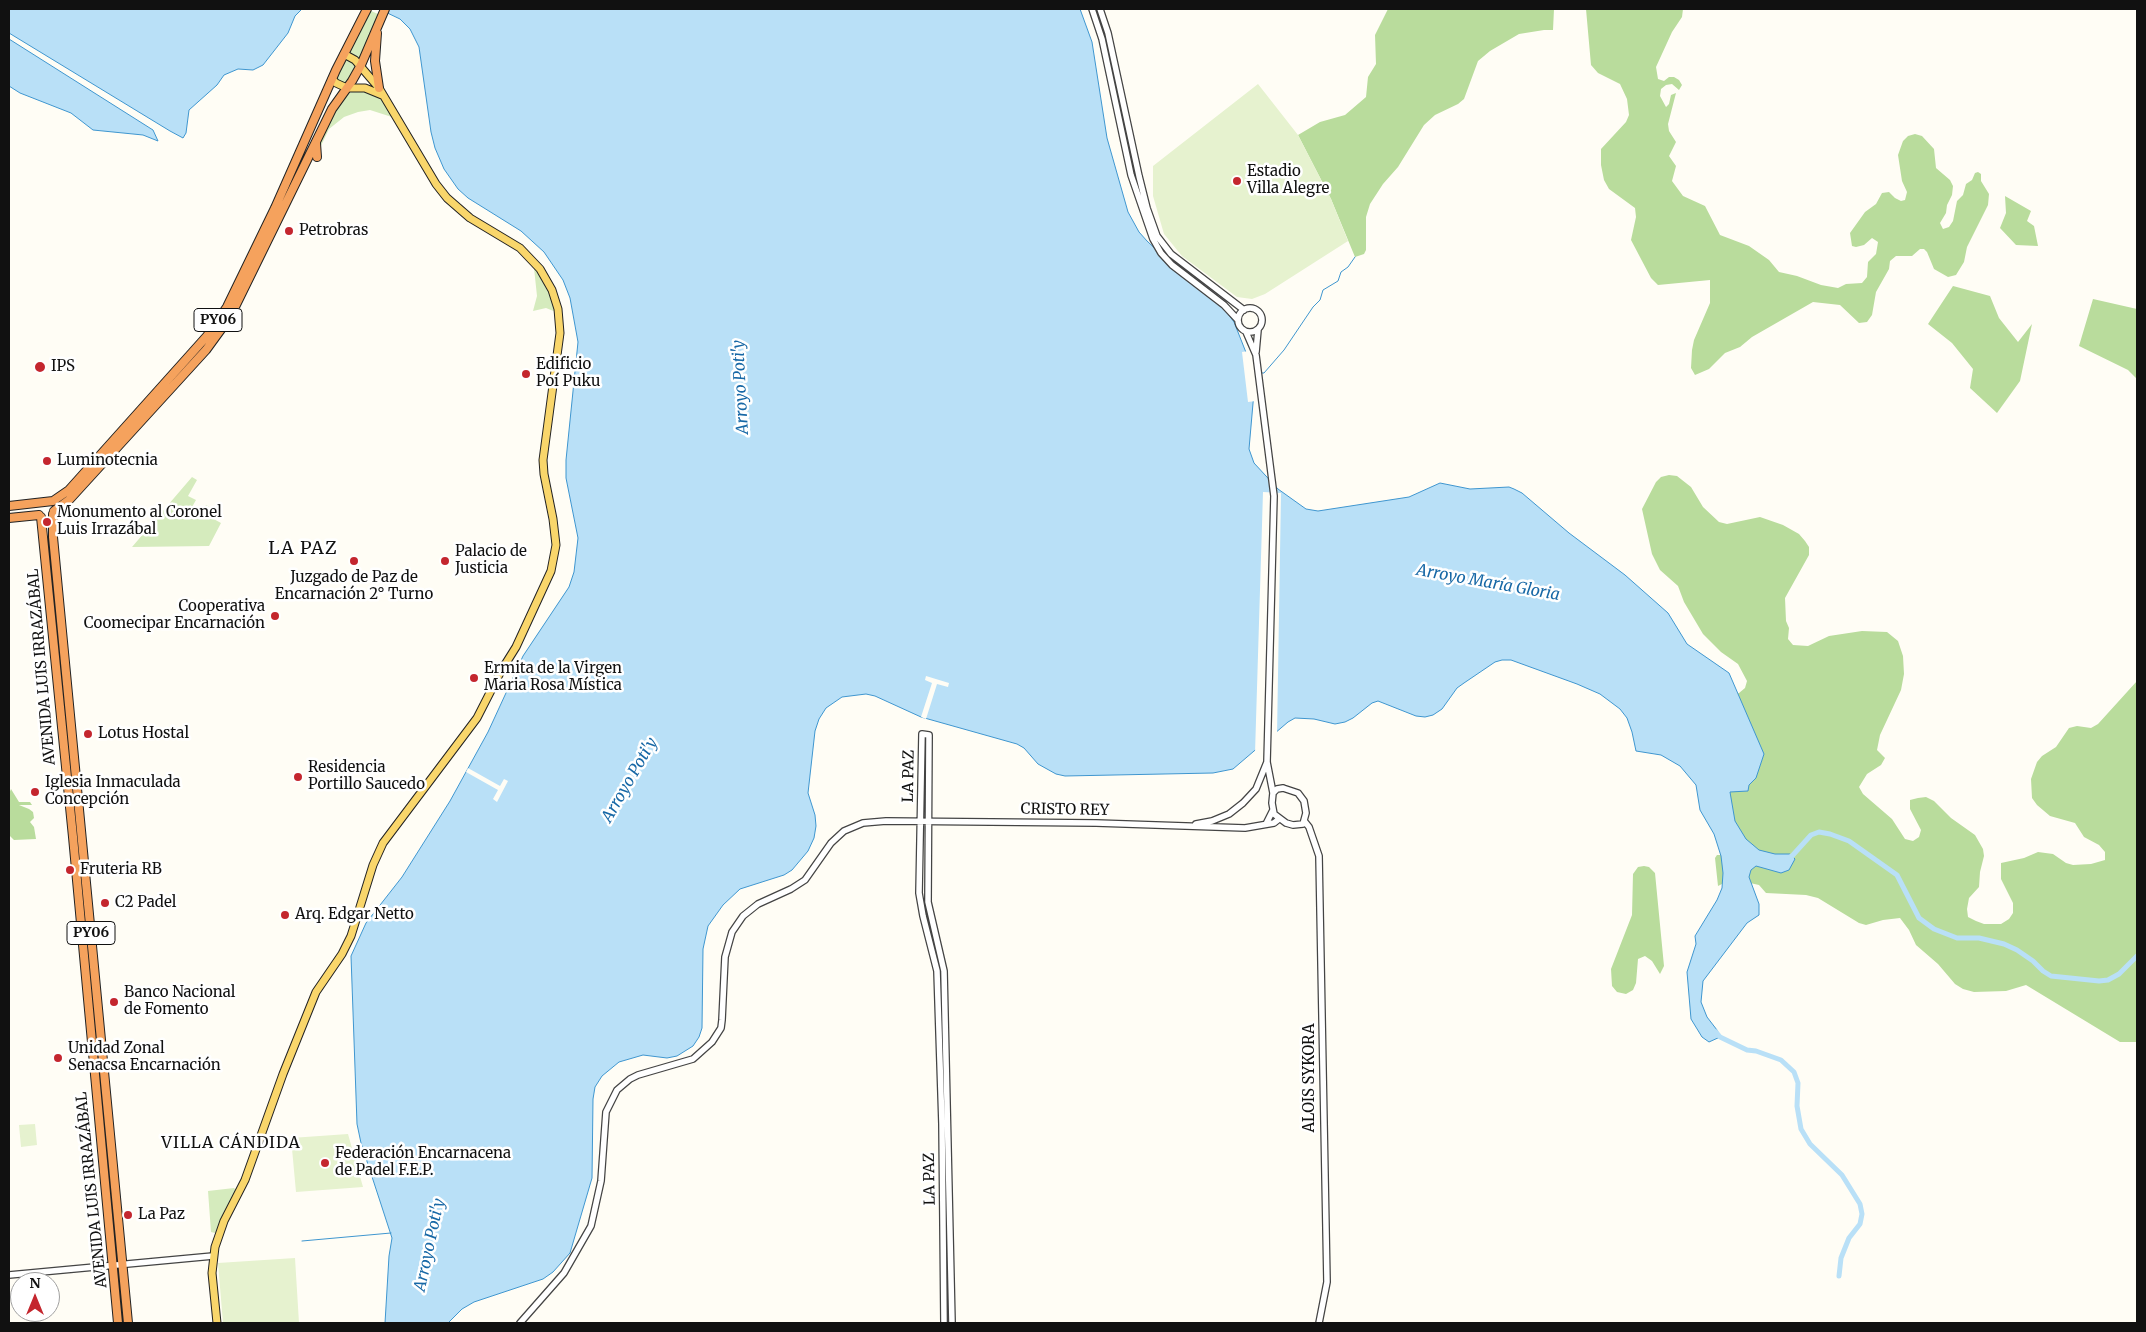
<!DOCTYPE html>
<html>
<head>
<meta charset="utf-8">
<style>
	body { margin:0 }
	#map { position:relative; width:2146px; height:1332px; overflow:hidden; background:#fffdf5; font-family:Merriweather,serif }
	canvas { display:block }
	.frame { position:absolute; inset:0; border:10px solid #111; pointer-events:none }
	.north { position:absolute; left:10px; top:1272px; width:50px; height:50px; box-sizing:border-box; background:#fff; border:1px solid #a0a0a0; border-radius:50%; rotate:0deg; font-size:14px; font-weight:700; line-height:20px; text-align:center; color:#111 }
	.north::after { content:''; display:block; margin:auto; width:18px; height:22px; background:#c4262e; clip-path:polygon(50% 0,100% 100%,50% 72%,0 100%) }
</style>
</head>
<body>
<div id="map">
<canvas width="2146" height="1332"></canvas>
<div class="frame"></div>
<div class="north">N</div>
</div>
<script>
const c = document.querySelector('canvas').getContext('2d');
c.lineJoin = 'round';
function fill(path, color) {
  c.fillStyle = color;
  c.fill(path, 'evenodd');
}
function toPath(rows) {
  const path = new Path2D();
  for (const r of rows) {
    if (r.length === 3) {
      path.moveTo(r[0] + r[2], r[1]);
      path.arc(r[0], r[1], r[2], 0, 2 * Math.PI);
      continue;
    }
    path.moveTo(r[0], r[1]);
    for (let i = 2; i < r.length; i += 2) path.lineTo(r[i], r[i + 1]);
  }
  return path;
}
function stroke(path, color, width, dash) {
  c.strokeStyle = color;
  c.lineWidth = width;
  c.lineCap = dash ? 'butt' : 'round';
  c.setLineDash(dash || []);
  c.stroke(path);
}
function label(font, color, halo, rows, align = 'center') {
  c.font = font + ' Merriweather,serif';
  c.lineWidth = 5;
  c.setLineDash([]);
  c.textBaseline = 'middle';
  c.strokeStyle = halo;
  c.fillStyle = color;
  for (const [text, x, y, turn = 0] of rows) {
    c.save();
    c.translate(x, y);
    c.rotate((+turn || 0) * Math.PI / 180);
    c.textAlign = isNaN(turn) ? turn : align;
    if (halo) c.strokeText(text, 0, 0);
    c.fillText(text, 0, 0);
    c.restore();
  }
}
fill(toPath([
	[369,10,380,15,360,58,348,52],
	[345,59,353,61,356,66,347,84,335,80],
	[358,89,379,95,395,118,370,110,358,112,344,117,329,129,319,150,318,142,331,115,345,95],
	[536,267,547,286,556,312,546,308,533,311,537,296,534,268],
	[192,477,197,480,188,496,196,500,192,507,201,512,206,505,213,509,210,517,221,523,209,546,132,547],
	[234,1188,236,1190,217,1231,215,1233,211,1232,208,1191]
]), '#d5ebbd');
fill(toPath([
	[1388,9,1554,9,1553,30,1544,30,1519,34,1490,51,1478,61,1464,99,1458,104,1435,115,1424,125,1398,167,1383,184,1370,204,1366,217,1366,250,1364,254,1355,257,1331,199,1298,135,1320,122,1345,115,1366,97,1368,77,1376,64,1375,35],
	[1586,9,1683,9,1682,17,1672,32,1656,67,1658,79,1664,81,1669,77,1674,77,1679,80,1682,85,1679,90,1672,84,1666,85,1661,89,1660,96,1666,107,1669,104,1671,95,1676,93,1668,124,1669,131,1676,142,1669,156,1676,166,1672,181,1683,196,1705,206,1720,235,1749,246,1769,260,1779,272,1797,276,1821,285,1838,288,1846,284,1862,283,1867,277,1868,262,1876,254,1878,242,1872,238,1864,245,1856,247,1852,246,1850,233,1865,212,1876,204,1882,193,1889,192,1895,198,1901,201,1905,200,1907,192,1902,181,1898,155,1903,141,1908,136,1915,134,1922,136,1934,149,1936,168,1950,180,1953,186,1952,195,1947,205,1946,213,1940,223,1943,229,1949,227,1953,221,1957,201,1963,195,1966,184,1972,180,1975,173,1978,172,1981,174,1981,181,1989,194,1988,205,1967,247,1964,262,1956,275,1948,277,1934,269,1927,252,1924,249,1920,249,1912,256,1896,256,1890,261,1889,269,1876,292,1872,315,1867,322,1859,323,1840,305,1813,302,1752,337,1740,347,1725,353,1709,369,1695,375,1691,368,1692,350,1694,340,1710,303,1710,280,1658,285,1651,278,1631,240,1636,217,1635,208,1609,189,1604,180,1601,165,1601,149,1626,122,1629,115,1627,99,1620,84,1598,73,1591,65],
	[2005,196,2031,211,2027,221,2034,226,2038,246,2016,245,2000,228,2006,213],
	[1953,286,1990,296,1999,318,2018,342,2032,324,2020,381,1997,413,1970,388,1973,369,1952,343,1928,324],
	[2093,299,2137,309,2137,379,2128,370,2079,346],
	[1669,475,1677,476,1691,487,1703,507,1719,522,1727,524,1760,517,1783,525,1799,534,1805,541,1809,547,1809,555,1785,598,1786,621,1789,628,1788,639,1793,645,1808,646,1829,636,1862,631,1887,632,1898,641,1903,656,1904,674,1901,690,1880,735,1877,750,1885,758,1881,765,1867,774,1859,787,1863,794,1892,819,1905,839,1913,841,1919,837,1921,830,1910,809,1910,800,1918,798,1926,797,1934,801,1951,818,1975,835,1983,849,1984,856,1980,872,1979,887,1969,898,1967,909,1968,917,1976,921,1984,924,2001,924,2009,919,2013,913,2013,903,2001,879,2001,863,2024,858,2038,852,2053,854,2066,863,2073,865,2091,864,2105,860,2105,852,2099,845,2084,837,2075,823,2050,816,2037,805,2032,798,2031,779,2037,762,2042,756,2056,747,2069,728,2077,726,2091,728,2098,724,2137,681,2137,1042,2120,1042,2026,985,2006,991,1974,992,1963,989,1955,984,1938,964,1916,945,1909,930,1900,918,1883,920,1866,925,1859,923,1818,898,1806,895,1766,893,1759,885,1732,879,1718,886,1715,858,1717,855,1726,855,1729,822,1730,695,1739,693,1745,688,1747,681,1738,664,1721,652,1703,634,1684,602,1678,586,1660,570,1652,554,1642,509,1656,482,1661,477],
	[11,789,19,802,30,802,32,805,19,805,29,809,33,812,34,818,30,822,34,827,36,839,14,840,9,835,9,794],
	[1644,866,1649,867,1655,873,1664,966,1660,974,1652,961,1645,956,1638,959,1636,983,1633,990,1626,994,1617,992,1612,986,1611,969,1632,915,1633,874,1638,867]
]), '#b9dc9c');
fill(toPath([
	[1258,84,1298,135,1331,199,1348,241,1265,294,1252,299,1237,297,1182,256,1164,234,1153,196,1153,166],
	[35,1124,37,1145,21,1147,19,1125],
	[348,1134,363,1187,296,1192,291,1138],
	[295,1258,299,1323,223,1323,218,1263]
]), '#e6f2cf');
const water = toPath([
	[9,9,302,9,295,16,288,33,263,65,253,70,238,69,224,75,217,85,189,110,186,133,183,138,170,131,9,33,9,9],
	[379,9,1080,9,1092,42,1107,138,1128,212,1139,232,1147,241,1164,257,1210,291,1221,304,1234,322,1247,355,1254,392,1249,449,1254,463,1278,489,1306,509,1318,511,1409,497,1440,483,1470,489,1509,487,1514,489,1522,493,1569,533,1625,575,1668,613,1687,644,1729,673,1764,754,1756,778,1749,785,1748,791,1730,792,1735,821,1746,839,1759,850,1775,854,1790,854,1795,859,1789,870,1781,873,1756,866,1751,870,1749,877,1759,904,1759,915,1747,923,1703,981,1701,1002,1707,1017,1717,1030,1720,1037,1709,1042,1702,1037,1691,1019,1687,972,1696,944,1695,936,1717,900,1722,888,1723,873,1721,856,1714,834,1700,810,1696,785,1680,766,1661,755,1636,751,1632,732,1627,718,1620,709,1600,694,1577,684,1511,660,1502,660,1495,662,1464,683,1457,688,1442,709,1433,715,1425,717,1416,716,1378,701,1372,703,1353,718,1345,722,1335,724,1314,719,1295,718,1288,722,1233,769,1213,773,1065,776,1056,774,1038,764,1024,748,1017,744,921,717,875,696,866,694,842,697,826,708,819,719,815,731,808,793,815,815,816,826,814,838,808,851,792,870,784,875,740,889,723,905,708,926,703,949,702,1028,699,1037,693,1046,677,1056,667,1058,643,1055,619,1062,602,1076,595,1087,593,1099,592,1178,570,1253,553,1272,543,1279,474,1302,462,1309,448,1323,385,1323,389,1256,392,1238,361,1143,357,1124,351,956,366,923,402,877,450,801,488,732,523,656,569,587,574,572,578,538,566,478,566,460,578,342,570,298,563,280,544,252,521,231,468,198,458,189,444,169,435,148,431,132,419,47,410,29,400,19,379,9],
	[9,39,153,130,158,141,143,135,93,130,71,113,20,93,9,86,9,39]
]);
fill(water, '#b9e0f7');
stroke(water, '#3f96cf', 1);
fill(toPath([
	[1249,351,1253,365,1256,391,1256,401,1248,402,1242,352],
	[1263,492,1281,493,1277,735,1255,753],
	[926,676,949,683,948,687,937,684,926,719,921,717,932,683,925,680],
	[468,768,500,786,504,779,508,781,497,802,493,799,498,790,466,772]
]), '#fffdf5');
stroke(toPath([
	[1260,373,1264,373,1284,350,1313,307,1320,300,1323,290,1338,281,1341,272,1348,267,1355,257],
	[302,1241,391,1233]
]), '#3f96cf', 1);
stroke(toPath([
	[1787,859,1792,856,1811,835,1819,832,1830,834,1849,841,1897,875,1919,918,1934,929,1957,938,1979,938,2004,944,2017,950,2033,961,2043,971,2051,976,2099,981,2108,980,2119,974,2137,956],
	[1716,1032,1720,1037,1747,1050,1756,1051,1781,1060,1794,1072,1798,1083,1797,1106,1801,1129,1810,1144,1842,1175,1860,1204,1862,1214,1860,1224,1849,1238,1841,1258,1839,1276]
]), '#b9e0f7', 5);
const minor = toPath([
	[1092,9,1102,39,1131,175,1153,239,1161,253,1172,265,1224,305,1238,320],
	[1100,9,1108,33,1139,176,1147,208,1157,236,1171,254,1244,310],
	[1250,320,12],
	[1246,332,1256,355,1274,496,1267,762,1273,793],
	[1256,352,1258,330],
	[1283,788,1298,793,1304,801,1306,813,1303,824,1293,825,1286,823,1274,814,1272,803,1273,793,1277,789,1283,788],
	[1305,822,1309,827,1319,856,1327,1282,1319,1323],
	[1196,824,1212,821,1229,814,1243,803,1256,789,1267,762],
	[1266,824,1273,810],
	[9,1275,213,1256],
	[520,1323,564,1273,591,1226,601,1181,606,1112,617,1090,630,1079,638,1075,693,1059,712,1042,721,1028,722,1020,725,957,732,932,743,916,758,904,791,889,805,880,831,843,844,831,863,823,886,821,1096,823,1245,828,1274,823,1279,819],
	[944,1323,942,1124,937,971,923,916,919,893,922,734,929,735,928,902,944,971,952,1323]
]);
const major = toPath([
	[332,79,336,83,347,88,365,88,382,95],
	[217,1323,212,1273,215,1247,224,1221,245,1180,283,1074,316,992,342,954,351,936,373,865,383,843,477,718,501,671,516,647,551,571,556,545,553,519,544,474,543,460,560,333,558,309,552,290,540,269,520,248,470,218,447,198,436,184,379,88,355,60,344,54]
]);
const highway = toPath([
	[377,33,375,61,379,88],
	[316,143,317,157],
	[9,506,53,501,69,490,207,336,227,307,275,208,336,70,367,9],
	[54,511,69,500,206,350,230,317,332,109,352,81,361,65,385,9],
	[53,514,53,537,128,1323],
	[41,517,73,837,118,1323],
	[9,518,39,515]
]);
stroke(minor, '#444', 8);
stroke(major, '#222', 9);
stroke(highway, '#222', 10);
stroke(minor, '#fff', 5.5);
stroke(major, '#f9d66b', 7);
stroke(highway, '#f5a25d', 8);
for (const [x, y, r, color] of [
	[1237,181,5,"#c4262e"],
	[289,231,5,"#c4262e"],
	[40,367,6,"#c4262e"],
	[526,374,5,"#c4262e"],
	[47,461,5,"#c4262e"],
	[47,522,5,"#c4262e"],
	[354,561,5,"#c4262e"],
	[445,561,5,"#c4262e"],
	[275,616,5,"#c4262e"],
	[474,678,5,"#c4262e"],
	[88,734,5,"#c4262e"],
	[298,777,5,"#c4262e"],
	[35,792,5,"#c4262e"],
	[70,870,5,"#c4262e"],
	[105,903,5,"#c4262e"],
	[285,915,5,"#c4262e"],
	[114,1002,5,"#c4262e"],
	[58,1058,5,"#c4262e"],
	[325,1163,5,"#c4262e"],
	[128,1215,5,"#c4262e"]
]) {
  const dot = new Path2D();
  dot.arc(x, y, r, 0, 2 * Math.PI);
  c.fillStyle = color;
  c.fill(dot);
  stroke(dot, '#fff', 2);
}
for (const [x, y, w] of [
	[218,320,48],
	[91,933,48]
]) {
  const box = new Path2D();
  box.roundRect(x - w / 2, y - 11.5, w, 23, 4);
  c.fillStyle = '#fff';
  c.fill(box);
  stroke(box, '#111', 1);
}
label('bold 14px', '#111', null, [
	["PY06",218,320],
	["PY06",91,933]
]);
label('15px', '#111', '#fff', [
	["Estadio",1247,172],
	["Villa Alegre",1247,189],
	["Petrobras",299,231],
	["Edificio",536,365],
	["Poí Puku",536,382],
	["IPS",51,367],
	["Luminotecnia",57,461],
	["Monumento al Coronel",57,513],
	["Luis Irrazábal",57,530],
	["Palacio de",455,552],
	["Justicia",455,569],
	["Juzgado de Paz de",354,578,"center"],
	["Encarnación 2° Turno",354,595,"center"],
	["Cooperativa",265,607,"right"],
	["Coomecipar Encarnación",265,624,"right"],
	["Ermita de la Virgen",484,669],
	["Maria Rosa Mística",484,686],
	["Lotus Hostal",98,734],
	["Residencia",308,768],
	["Portillo Saucedo",308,785],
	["Iglesia Inmaculada",45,783],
	["Concepción",45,800],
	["Fruteria RB",80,870],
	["C2 Padel",115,903],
	["Arq. Edgar Netto",295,915],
	["Banco Nacional",124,993],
	["de Fomento",124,1010],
	["Unidad Zonal",68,1049],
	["Senacsa Encarnación",68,1066],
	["Federación Encarnacena",335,1154],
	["de Padel F.E.P.",335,1171],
	["La Paz",138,1215]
], 'left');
label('15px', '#111', '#fff', [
	["AVENIDA LUIS IRRAZÁBAL",42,667,-95],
	["LA PAZ",909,776,-89],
	["CRISTO REY",1065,810,1],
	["ALOIS SYKORA",1310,1078,-90],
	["LA PAZ",930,1179,-91],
	["AVENIDA LUIS IRRAZÁBAL",92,1190,-96]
]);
label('italic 16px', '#1768a6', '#fff', [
	["Arroyo Poti'y",741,387,-93],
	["Arroyo María Gloria",1488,583,10],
	["Arroyo Poti'y",630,780,-60],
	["Arroyo Poti'y",430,1245,-78]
]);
c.letterSpacing = '1px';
label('16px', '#111', '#fff', [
	["VILLA CÁNDIDA",231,1143]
]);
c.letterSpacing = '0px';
c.letterSpacing = '1px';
label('18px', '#111', '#fff', [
	["LA PAZ",303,549]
]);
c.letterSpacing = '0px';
</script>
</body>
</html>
